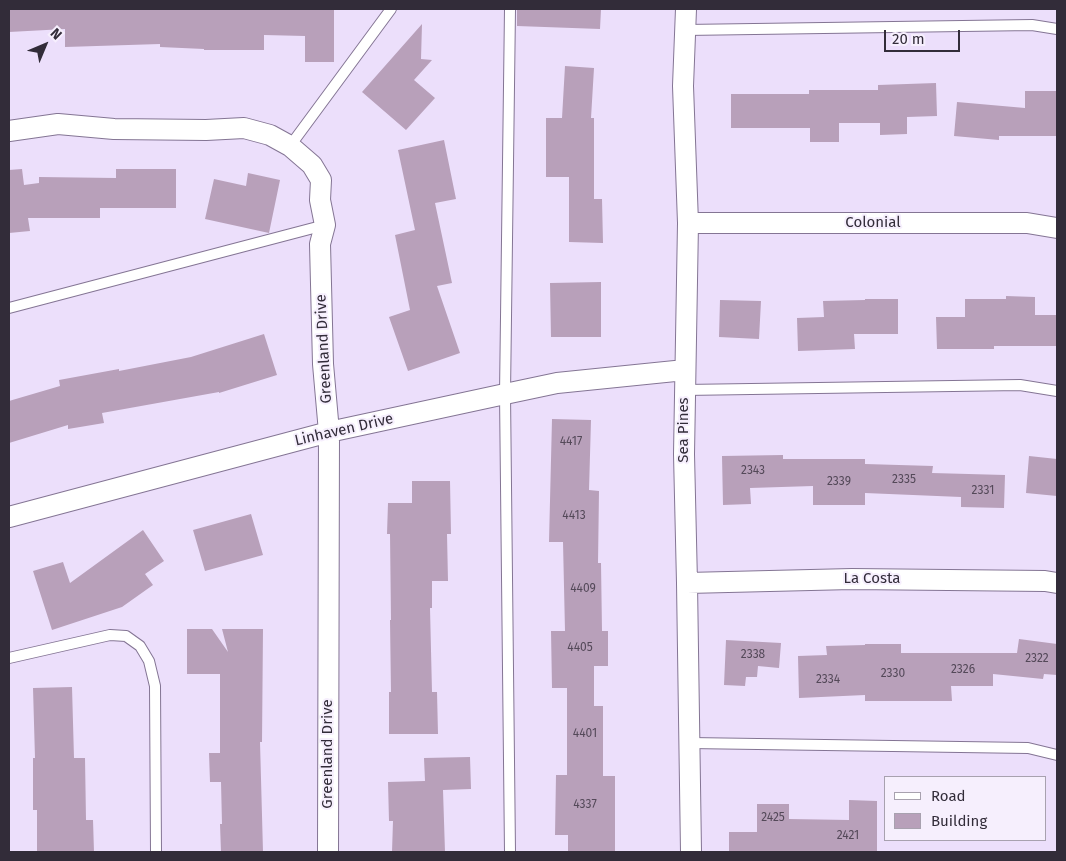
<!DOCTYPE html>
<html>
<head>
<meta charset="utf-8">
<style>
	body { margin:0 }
	#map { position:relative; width:1066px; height:861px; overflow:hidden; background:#ecdffb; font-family:"Fira Sans",sans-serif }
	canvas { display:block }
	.frame { position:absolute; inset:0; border:10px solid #322c39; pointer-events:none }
	.legend { position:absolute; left:884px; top:776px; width:162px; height:65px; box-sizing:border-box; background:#f6effd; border:1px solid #a8a1af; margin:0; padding:6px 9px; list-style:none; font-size:15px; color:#322c39 }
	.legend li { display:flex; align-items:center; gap:10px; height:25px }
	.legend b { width:25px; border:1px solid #a8a1af }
	.north { position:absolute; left:20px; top:20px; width:50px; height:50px; -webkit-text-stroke:4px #f6effd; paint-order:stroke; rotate:45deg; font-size:14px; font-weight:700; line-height:20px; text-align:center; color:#322c39 }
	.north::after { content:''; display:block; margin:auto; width:18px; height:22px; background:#322c39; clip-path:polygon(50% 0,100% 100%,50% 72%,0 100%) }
	.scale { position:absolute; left:884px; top:30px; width:76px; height:22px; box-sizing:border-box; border:2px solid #322c39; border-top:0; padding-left:6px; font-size:15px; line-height:18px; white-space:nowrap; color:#322c39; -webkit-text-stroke:4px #f6effd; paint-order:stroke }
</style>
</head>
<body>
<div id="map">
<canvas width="1066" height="861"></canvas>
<div class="frame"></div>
<ul class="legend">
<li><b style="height:6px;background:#fff"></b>Road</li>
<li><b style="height:14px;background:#b8a0ba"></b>Building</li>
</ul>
<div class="north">N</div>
<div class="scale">20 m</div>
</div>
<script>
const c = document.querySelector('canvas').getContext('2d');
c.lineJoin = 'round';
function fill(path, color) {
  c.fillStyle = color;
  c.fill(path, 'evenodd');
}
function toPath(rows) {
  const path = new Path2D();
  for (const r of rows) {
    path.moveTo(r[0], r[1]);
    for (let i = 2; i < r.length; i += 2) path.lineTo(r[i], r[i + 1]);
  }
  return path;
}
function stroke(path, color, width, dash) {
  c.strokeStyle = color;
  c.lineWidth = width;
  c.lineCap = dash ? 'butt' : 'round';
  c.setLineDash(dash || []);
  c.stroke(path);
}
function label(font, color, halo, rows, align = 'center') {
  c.font = font + ' "Fira Sans",sans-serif';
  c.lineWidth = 4;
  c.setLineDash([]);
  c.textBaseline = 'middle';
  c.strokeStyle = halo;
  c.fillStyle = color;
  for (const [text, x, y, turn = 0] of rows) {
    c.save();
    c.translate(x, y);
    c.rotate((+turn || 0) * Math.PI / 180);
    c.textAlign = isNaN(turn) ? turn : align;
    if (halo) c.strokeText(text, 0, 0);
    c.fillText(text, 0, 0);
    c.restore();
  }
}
fill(toPath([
	[9,9,334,9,334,62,305,62,305,36,264,35,264,50,204,50,204,49,160,47,160,44,65,47,65,29,9,32],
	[517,9,601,9,600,29,517,26],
	[422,24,421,59,432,60,414,80,435,98,406,130,362,92],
	[565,66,594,68,591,118,594,118,594,199,602,199,603,243,569,242,569,177,546,177,546,118,562,118],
	[936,83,937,116,907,117,907,134,880,135,880,123,839,123,839,142,810,142,810,128,731,128,731,94,809,94,809,90,878,90,878,85],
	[1025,91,1057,91,1057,136,999,136,999,140,954,136,957,102,1025,108],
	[444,140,456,199,435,203,452,283,437,286,460,353,408,371,389,317,410,310,395,235,415,230,398,150],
	[22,169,24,185,39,183,39,177,116,178,116,169,176,169,176,208,100,208,100,218,28,218,30,231,9,233,9,170],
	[248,173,280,180,269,233,205,219,214,179,246,186],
	[601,282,601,337,551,337,550,283],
	[1006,296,1035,297,1035,315,1057,315,1057,346,994,346,994,349,937,349,936,317,965,317,965,299,1006,299],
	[865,299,898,299,898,334,854,334,855,349,798,351,797,318,824,317,823,301,865,300],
	[720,300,761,301,759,339,719,337],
	[264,334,277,375,219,393,219,392,102,413,104,423,68,429,68,425,9,443,9,401,60,386,59,380,119,369,119,371,191,357],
	[552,419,591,420,589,490,599,491,598,563,601,563,602,631,608,631,608,666,594,666,594,706,603,706,603,776,615,776,615,852,568,852,568,835,555,835,556,775,567,775,567,688,552,688,551,631,565,631,563,542,549,542],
	[783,455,783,459,865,459,865,464,933,466,932,473,1005,475,1004,508,961,507,961,497,865,493,865,505,813,505,813,486,750,488,751,504,723,505,722,456],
	[1029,456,1057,459,1057,496,1026,493],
	[412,481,450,481,451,534,447,534,448,581,432,581,432,608,430,608,432,692,437,692,438,734,389,734,389,692,391,692,390,620,391,620,390,534,387,534,388,503,412,503],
	[251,514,263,555,205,571,193,530],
	[143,530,164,561,145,574,153,585,122,607,52,630,33,571,63,562,70,583],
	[187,629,212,629,228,652,222,629,263,629,262,742,260,742,263,852,221,852,220,824,222,824,221,782,210,782,209,753,220,753,220,674,187,674],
	[1019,639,1057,644,1057,675,1044,674,1043,679,993,674,993,686,951,686,952,701,865,701,865,695,799,698,798,656,827,655,826,646,865,645,865,644,901,644,901,653,1017,653],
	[726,640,781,643,779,668,758,666,757,677,746,677,745,686,724,685],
	[72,687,74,758,85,758,86,820,93,820,94,852,37,852,37,810,33,810,33,758,35,758,33,688],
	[470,757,471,789,443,790,445,852,392,852,393,821,389,821,388,782,425,781,424,758],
	[849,800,877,801,877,852,729,852,729,832,757,832,757,804,789,804,789,819,849,820]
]), '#b8a0ba');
const lane = toPath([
	[685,30,1032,25,1057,29],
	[290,146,391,9],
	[9,308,325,225],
	[684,390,1020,385,1057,391],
	[9,658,110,635,126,636,140,646,149,661,155,686,156,852],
	[690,743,1028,748,1057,755],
	[510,852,505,394,510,9]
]);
const street = toPath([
	[686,9,683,86,688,223,684,454,687,583,691,852],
	[9,131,58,124,114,129,206,130,244,128,270,135,290,146,312,165,321,180,320,200,325,225,320,244,323,364,329,432,328,852],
	[688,223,1027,223,1057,228],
	[9,517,329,432,505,394,557,383,685,370],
	[687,583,852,579,1045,581,1057,583]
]);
stroke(lane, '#847594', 12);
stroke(street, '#847594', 22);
stroke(lane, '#fff', 10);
stroke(street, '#fff', 20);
label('12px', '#544959', null, [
	["4417",571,442],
	["2343",753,471],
	["2335",904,480],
	["2339",839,482],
	["2331",983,491],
	["4413",574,516],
	["4409",583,589],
	["4405",580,648],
	["2338",753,655],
	["2322",1037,659],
	["2326",963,670],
	["2330",893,674],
	["2334",828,680],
	["4401",585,734],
	["4337",585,805],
	["2425",773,818],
	["2421",848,836]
]);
label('15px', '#322c39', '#f6effd', [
	["Colonial",873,223],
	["Greenland Drive",324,349,-93],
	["Linhaven Drive",344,430,-13],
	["Sea Pines",684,430,-90],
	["La Costa",872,579],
	["Greenland Drive",328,754,-90]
]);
</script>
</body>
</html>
